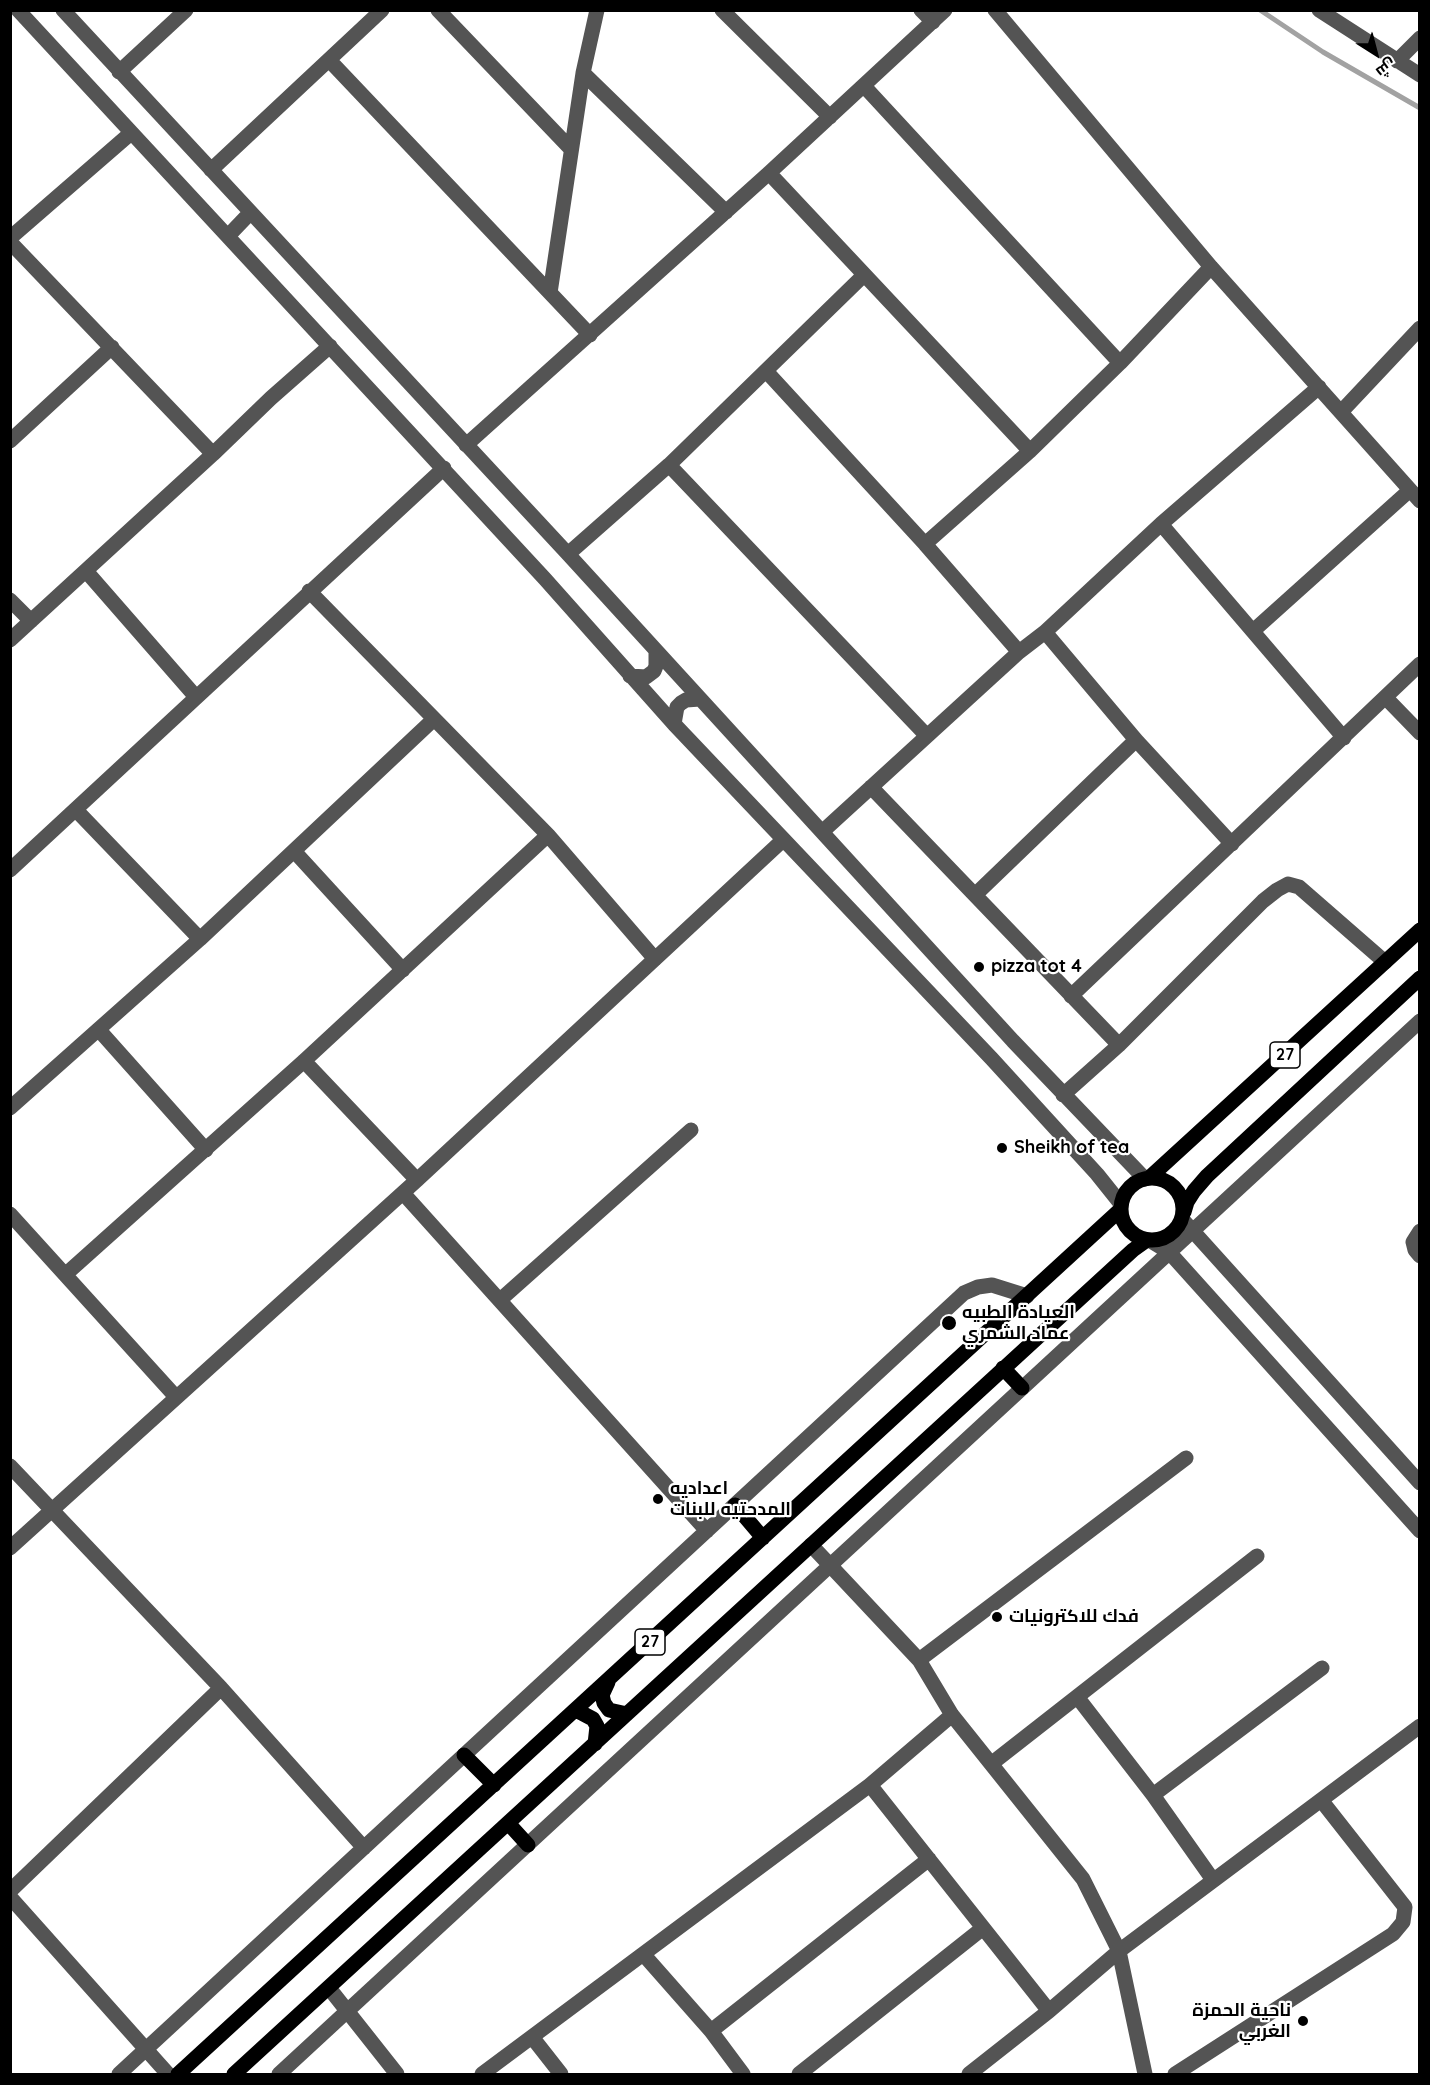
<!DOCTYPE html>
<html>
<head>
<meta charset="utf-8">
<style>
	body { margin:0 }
	#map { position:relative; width:1430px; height:2085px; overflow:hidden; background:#fff; font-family:Quicksand,Cairo,sans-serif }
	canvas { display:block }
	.frame { position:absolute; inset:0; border:12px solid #000; pointer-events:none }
	.north { position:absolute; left:1346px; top:24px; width:60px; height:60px; -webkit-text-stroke:4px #fff; paint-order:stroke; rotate:144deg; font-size:16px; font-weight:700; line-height:24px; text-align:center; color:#000 }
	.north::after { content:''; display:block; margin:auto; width:21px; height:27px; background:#000; clip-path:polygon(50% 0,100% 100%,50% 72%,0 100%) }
</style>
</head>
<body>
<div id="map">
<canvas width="1430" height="2085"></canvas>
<div class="frame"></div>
<div class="north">ش</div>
</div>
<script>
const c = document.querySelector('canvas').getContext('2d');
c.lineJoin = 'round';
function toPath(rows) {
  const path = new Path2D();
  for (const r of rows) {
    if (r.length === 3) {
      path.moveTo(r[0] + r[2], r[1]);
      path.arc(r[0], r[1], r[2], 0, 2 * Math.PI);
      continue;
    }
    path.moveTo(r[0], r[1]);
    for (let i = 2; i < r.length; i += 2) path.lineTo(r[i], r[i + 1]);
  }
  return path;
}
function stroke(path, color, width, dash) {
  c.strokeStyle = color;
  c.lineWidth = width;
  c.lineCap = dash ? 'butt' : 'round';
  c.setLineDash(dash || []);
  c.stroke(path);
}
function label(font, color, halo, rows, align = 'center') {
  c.font = font + ' Quicksand,Cairo,sans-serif';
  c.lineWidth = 4.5;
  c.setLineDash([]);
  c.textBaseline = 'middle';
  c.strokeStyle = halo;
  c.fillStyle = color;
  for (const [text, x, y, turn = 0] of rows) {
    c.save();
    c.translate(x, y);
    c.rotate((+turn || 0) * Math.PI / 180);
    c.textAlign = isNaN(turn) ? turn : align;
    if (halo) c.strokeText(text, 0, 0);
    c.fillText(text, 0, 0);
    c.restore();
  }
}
stroke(toPath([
	[1260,10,1323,52,1420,108]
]), '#a2a2a2', 5);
stroke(toPath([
	[18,10,545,579,674,724,992,1059,1097,1174,1121,1204],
	[63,10,568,554,1013,1041,1145,1179],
	[438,10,570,148],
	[722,10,830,117],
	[921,10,933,22],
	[995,10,1211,267,1420,501],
	[1319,10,1420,75],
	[330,61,590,335],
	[1397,61,1420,38],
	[119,72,186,10],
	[583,73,726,212],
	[864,86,1120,363],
	[211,170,382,10],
	[769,173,1030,451],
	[228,236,250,213],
	[10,238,131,133],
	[10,242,213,454],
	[550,293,583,73,597,10],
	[766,371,925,544,1019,652],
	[1341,412,1420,328],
	[10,441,112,347],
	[466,445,769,173,945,10],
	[669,465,927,736],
	[1161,524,1344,738],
	[925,544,1030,451,1120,363,1211,267],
	[568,554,669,465,864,275],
	[86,571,196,697],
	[309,591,548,835,655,959],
	[10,600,31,621],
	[1253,631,1410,490],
	[1045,632,1136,740,1232,844],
	[10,640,213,454,271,398,330,346],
	[630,676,646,677,654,671,656,666,656,651],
	[1386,698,1420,733],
	[674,724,677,707,681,703,686,700,700,699],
	[871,787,1119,1045],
	[76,810,200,939],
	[822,832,1019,652,1045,632,1161,524,1319,387],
	[294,851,403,970],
	[10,870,444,468],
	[976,894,1136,740],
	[1071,996,1420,664],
	[99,1030,206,1150],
	[304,1061,417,1180],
	[1063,1095,1119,1045,1263,901,1277,890,1288,884,1299,887,1385,962],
	[10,1108,200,939,434,719],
	[403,1193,707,1531],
	[10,1214,176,1397],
	[1182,1219,1420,1483],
	[1420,1231,1413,1242,1415,1250,1420,1256],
	[1151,1241,1169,1252,1420,1531],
	[66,1274,304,1061,548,835],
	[500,1300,691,1130],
	[10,1466,221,1688,364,1848],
	[811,1545,919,1660,952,1715,1083,1879,1119,1951,1145,2074],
	[10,1548,417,1180,783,840],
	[919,1660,1186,1458],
	[1078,1698,1153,1795],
	[991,1764,1257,1556],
	[870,1785,1049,2011],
	[1213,1880,1153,1795,1322,1668],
	[10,1891,221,1688],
	[10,1897,168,2074],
	[644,1955,711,2031,743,2074],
	[329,1988,397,2074],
	[711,2031,929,1859],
	[532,2037,561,2074],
	[119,2074,964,1293,978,1287,992,1285,1027,1296],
	[279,2074,1420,1021],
	[482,2074,870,1785,952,1715],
	[799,2074,983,1928],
	[969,2074,1049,2011,1119,1951,1420,1726],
	[1175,2074,1393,1934,1403,1922,1405,1907,1321,1800]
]), '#545454', 15);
stroke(toPath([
	[1152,1209,31],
	[1149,1178,1420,930],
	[1184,1212,1187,1202,1194,1191,1207,1176,1420,978],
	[1003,1368,1022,1388],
	[735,1505,763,1538],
	[608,1682,602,1695,604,1703,609,1710,627,1714],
	[576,1710,593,1719,597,1726,595,1744],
	[464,1755,494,1785],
	[508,1823,528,1845],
	[178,2074,1121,1209],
	[234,2074,1133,1250,1147,1240]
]), '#000', 15);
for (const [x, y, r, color] of [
	[979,967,6,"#000"],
	[1002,1148,6,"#000"],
	[949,1323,8,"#000"],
	[658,1499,6,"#000"],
	[997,1617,6,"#000"],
	[1303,2021,6,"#000"]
]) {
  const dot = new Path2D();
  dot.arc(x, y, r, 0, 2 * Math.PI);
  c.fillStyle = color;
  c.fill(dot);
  stroke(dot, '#fff', 2);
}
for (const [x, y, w] of [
	[1285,1055,30],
	[650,1642,30]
]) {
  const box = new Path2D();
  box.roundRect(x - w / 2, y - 13, w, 26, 4.5);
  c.fillStyle = '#fff';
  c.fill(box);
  stroke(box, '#000', 1.5);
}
label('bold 16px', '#000', null, [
	["27",1285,1055],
	["27",650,1642]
]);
label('bold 18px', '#000', '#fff', [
	["pizza tot 4",991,967],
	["Sheikh of tea",1014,1148],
	["العيادة الطبيه",962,1313],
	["عماد الشمري",962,1334],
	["اعداديه",670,1489],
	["المدحتيه للبنات",670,1510],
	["فدك للاكترونيات",1009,1617],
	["ناحية الحمزة",1291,2011,"right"],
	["الغربي",1291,2032,"right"]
], 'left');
</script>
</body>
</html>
